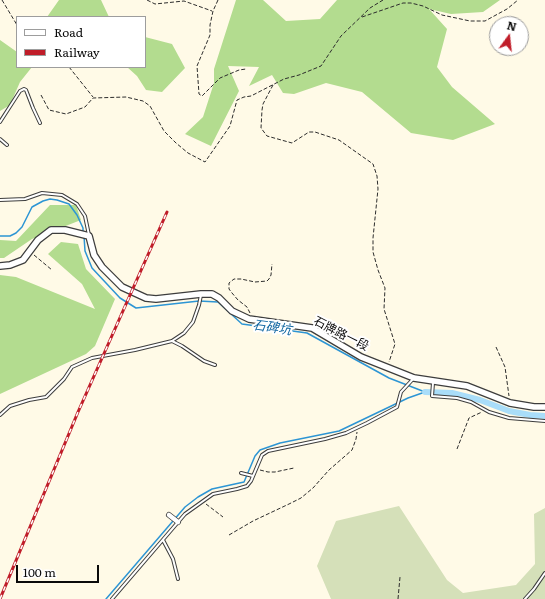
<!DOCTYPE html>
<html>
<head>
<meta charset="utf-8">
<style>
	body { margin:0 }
	#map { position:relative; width:545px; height:599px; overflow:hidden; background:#fffae7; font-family:Literata,serif }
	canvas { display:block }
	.legend { position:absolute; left:16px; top:16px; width:130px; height:52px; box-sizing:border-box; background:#fff; border:1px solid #9d9d9d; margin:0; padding:5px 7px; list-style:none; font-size:12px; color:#0a0a0a }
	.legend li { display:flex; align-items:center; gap:8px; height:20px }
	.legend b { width:20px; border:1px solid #9d9d9d }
	.north { position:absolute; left:489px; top:16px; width:40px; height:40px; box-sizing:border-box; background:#fff; border:1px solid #9d9d9d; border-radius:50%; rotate:15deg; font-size:11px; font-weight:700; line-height:16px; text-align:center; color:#0a0a0a }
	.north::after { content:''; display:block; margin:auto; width:14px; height:18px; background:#c01d29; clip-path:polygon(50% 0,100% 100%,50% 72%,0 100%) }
	.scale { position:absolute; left:16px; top:565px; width:83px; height:18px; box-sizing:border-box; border:2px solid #0a0a0a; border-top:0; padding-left:5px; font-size:12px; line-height:14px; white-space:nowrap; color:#0a0a0a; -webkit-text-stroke:3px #fff; paint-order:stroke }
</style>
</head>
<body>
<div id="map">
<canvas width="545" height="599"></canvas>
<ul class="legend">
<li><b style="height:5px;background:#fff"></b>Road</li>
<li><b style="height:5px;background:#c01d29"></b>Railway</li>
</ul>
<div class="north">N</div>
<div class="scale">100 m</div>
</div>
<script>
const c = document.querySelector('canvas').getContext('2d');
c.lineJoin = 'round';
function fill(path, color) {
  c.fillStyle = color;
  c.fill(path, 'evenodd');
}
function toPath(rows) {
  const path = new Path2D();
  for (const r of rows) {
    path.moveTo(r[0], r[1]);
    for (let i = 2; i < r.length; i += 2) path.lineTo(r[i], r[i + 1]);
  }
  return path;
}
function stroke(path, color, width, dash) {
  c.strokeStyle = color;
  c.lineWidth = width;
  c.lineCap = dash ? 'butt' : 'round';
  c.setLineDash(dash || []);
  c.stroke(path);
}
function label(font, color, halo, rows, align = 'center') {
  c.font = font + ' Literata,"Noto Sans TC",serif';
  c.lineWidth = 4;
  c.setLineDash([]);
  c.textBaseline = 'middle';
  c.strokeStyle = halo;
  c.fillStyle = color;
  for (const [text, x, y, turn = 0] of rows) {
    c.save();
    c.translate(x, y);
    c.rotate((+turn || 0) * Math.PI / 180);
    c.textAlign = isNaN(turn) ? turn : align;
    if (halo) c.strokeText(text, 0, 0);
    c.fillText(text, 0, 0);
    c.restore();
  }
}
fill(toPath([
	[59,0,101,0,109,17,47,17],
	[236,0,263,0,286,21,320,19,337,0,500,0,483,12,451,14,429,9,447,29,437,67,452,87,495,124,453,140,411,133,362,92,326,83,294,94,283,93,272,75,249,86,259,67,228,66,239,91,211,146,185,134,203,117,214,83,214,69],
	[145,37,172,44,185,68,162,92,146,90,137,76,127,67,145,67],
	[0,40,17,52,17,67,32,67,20,82,10,105,0,111],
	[50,205,76,205,81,220,32,239,4,258,0,258,0,240,16,241],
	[61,242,78,244,86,269,115,299,95,346,86,354,0,394,0,275,16,277,95,309,82,284,48,254]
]), '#b3dc8f');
fill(toPath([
	[399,506,447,580,463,593,516,585,535,564,534,514,545,508,545,599,331,599,317,566,336,521]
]), '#d5e0b9');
stroke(toPath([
	[0,236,10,236,16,233,22,227,32,207,43,201,50,199,57,200,69,204,77,215,83,228,83,232],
	[84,236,85,251,92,268,120,298,136,308,199,301,218,302,242,324,307,333,389,378,425,392],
	[106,599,185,507,198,497,212,489,244,482,255,456,260,450,280,443,339,431,408,398,425,392]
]), '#2d95d4', 1.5);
stroke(toPath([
	[425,392,452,393,480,400,509,411,530,415,545,416]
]), '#a9ddf9', 6);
const service = toPath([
	[0,122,20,91,24,89,26,90,33,108,40,123],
	[0,139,7,145],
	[0,200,25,199,42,193,62,195,77,204,85,216,89,235],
	[172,341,182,346,204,361,215,365],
	[433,383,432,396,457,398,471,402,489,412,509,418,545,421],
	[0,415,10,406,29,400,46,397,64,379,72,367,92,358,135,350,172,341,184,333,193,322,199,305,201,295],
	[241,473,253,476],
	[163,540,173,559,178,579],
	[112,599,185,514,213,494,237,489,247,486,251,481,262,455,268,451,325,439,346,433,367,423,397,407,401,392,414,378],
	[525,599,534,589,545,573]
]);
const minor = toPath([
	[169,515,178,522]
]);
const tertiary = toPath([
	[0,266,10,265,23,260,38,240,51,230,65,230,89,236,94,255,102,267,122,287,146,298,156,299,201,294,212,294,219,298,232,311,249,319,312,328,361,357,414,378,467,386,510,403,534,407,545,407]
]);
stroke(service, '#3d3d3d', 4);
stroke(minor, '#3d3d3d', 6);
stroke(tertiary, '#3d3d3d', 8);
stroke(toPath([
	[2,0,17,25],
	[147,0,155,4,184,1,212,11],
	[218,0,213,11,210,25,210,35,197,66,199,94,202,96,220,78,239,70,246,69],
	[362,17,403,3,411,3,423,6,442,15,470,21,485,21,507,9,518,0],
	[69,67,93,97],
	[273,85,263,104,262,110,261,128,267,136,292,143,309,132,315,132,339,140,373,164,377,176,378,189,373,238,373,252,378,270,385,288,384,309,395,344,389,362],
	[41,95,49,110,66,114,85,107,93,98,126,97,143,101,150,106,164,131,176,143,188,153,205,162,230,126,237,100,244,97,251,96,284,79,299,75,321,66,341,36,370,8,383,0],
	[34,255,52,270],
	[250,313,247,307,238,300,232,293,229,289,229,283,234,279,241,279,255,282,267,281,269,279,271,275,272,264],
	[496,347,505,367,509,396],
	[457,449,469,418,482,412],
	[260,470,268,472,275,472,294,468],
	[206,504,223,517],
	[229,535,253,521,289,504,301,498,313,488,329,470,352,450,356,439,357,432],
	[398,599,400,577]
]), '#2c2c2c', 1, [4, 2]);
stroke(service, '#fff', 2);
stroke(minor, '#fff', 4.5);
stroke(tertiary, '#fff', 5.5);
const rail = toPath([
	[0,599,78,412,167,212]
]);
stroke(rail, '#c01d29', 3);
stroke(rail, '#fff', 1.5, [4.5]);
label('12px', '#0a0a0a', '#fff', [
	["石牌路一段",341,334,27]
]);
label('italic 13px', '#0f65a0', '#fff', [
	["石碑坑",272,328,8]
]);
</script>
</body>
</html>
